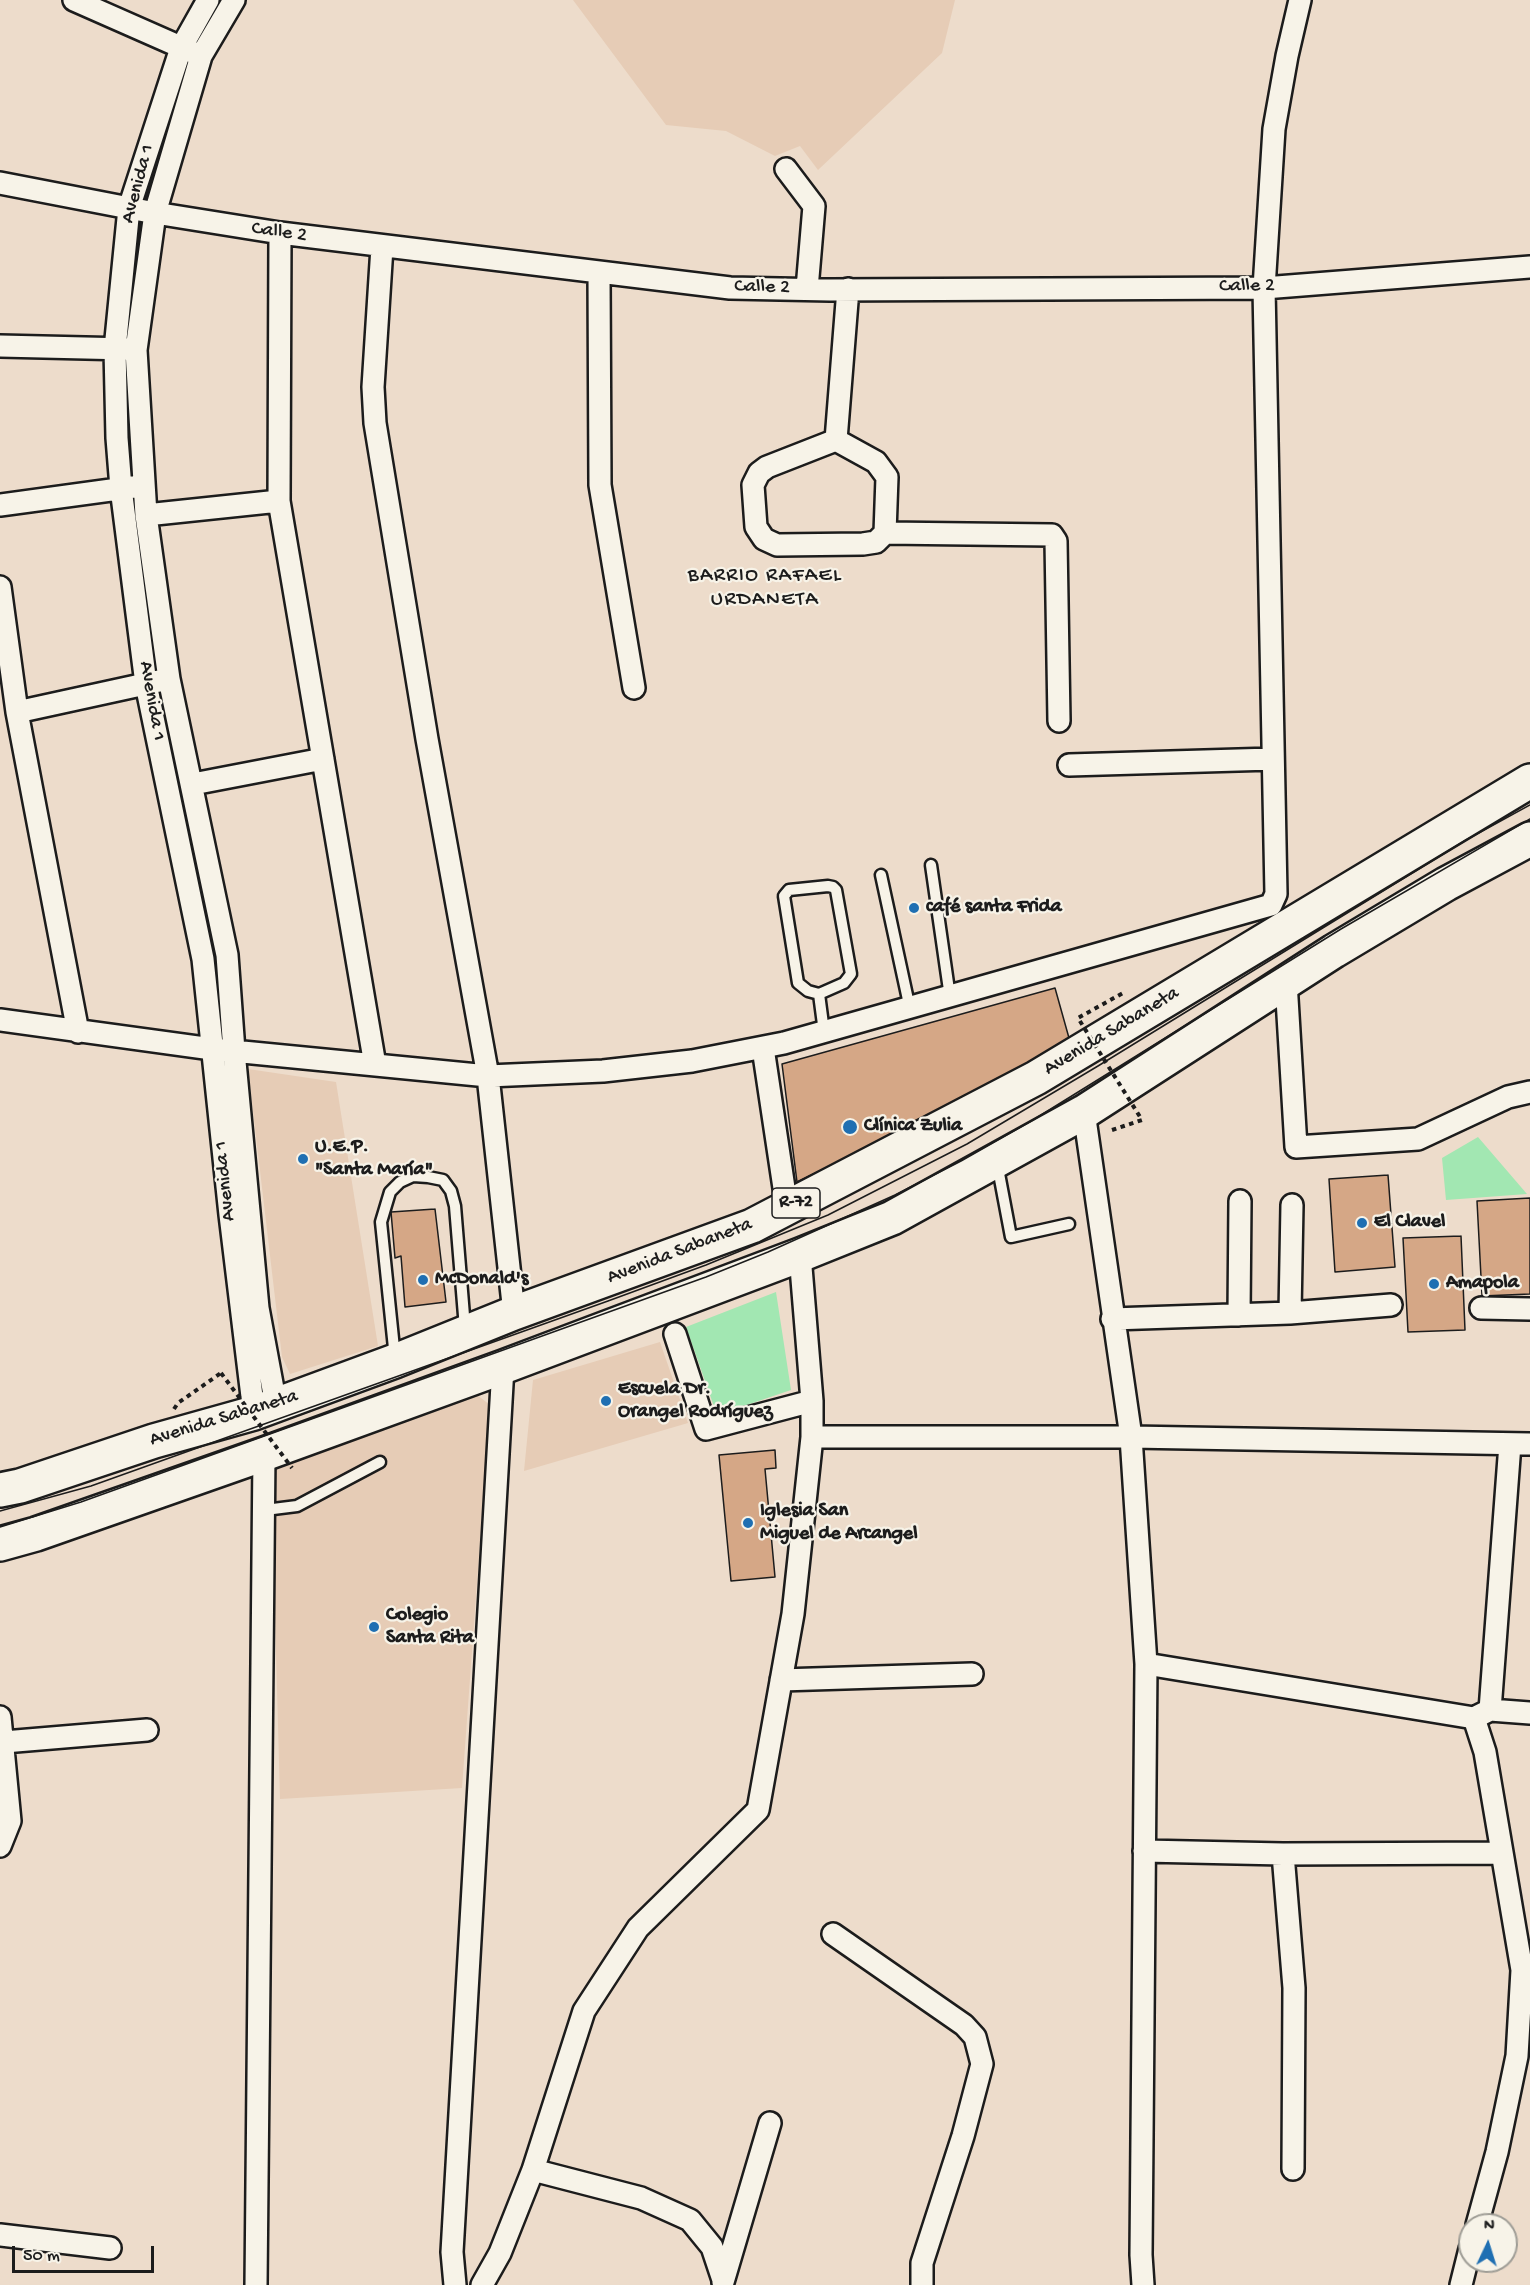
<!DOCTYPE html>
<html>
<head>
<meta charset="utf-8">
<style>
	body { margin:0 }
	#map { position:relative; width:1530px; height:2285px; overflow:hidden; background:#eddccb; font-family:"Gochi Hand",sans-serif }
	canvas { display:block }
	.north { position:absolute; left:1458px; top:2213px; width:60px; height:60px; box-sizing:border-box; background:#f7f3e8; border:2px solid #9f9d96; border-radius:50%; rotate:4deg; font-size:16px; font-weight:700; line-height:24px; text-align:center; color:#1c1c1c }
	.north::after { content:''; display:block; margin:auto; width:21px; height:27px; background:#1f6fb2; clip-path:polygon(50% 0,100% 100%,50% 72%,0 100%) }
	.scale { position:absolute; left:12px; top:2246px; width:142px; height:27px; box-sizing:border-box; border:3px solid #1c1c1c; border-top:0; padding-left:8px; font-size:18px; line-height:21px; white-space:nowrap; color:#1c1c1c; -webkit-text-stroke:4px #f7f3e8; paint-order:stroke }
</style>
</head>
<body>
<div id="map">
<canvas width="1530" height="2285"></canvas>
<div class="north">N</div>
<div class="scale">50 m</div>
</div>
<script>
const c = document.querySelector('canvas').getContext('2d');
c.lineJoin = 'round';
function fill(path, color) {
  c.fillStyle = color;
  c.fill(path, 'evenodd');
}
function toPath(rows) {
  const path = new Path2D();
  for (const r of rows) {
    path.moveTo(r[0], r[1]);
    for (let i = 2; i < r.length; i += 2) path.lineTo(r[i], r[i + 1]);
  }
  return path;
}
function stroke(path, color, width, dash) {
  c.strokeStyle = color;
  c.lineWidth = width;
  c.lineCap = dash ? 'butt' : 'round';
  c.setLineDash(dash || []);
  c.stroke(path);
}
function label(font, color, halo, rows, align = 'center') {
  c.font = font + ' "Gochi Hand",sans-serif';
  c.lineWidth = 4.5;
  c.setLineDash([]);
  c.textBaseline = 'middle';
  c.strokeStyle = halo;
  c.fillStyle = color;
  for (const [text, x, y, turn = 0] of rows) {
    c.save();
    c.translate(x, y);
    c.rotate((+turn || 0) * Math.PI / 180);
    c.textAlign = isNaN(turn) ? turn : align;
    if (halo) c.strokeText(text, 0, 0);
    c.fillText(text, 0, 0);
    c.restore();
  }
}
fill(toPath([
	[573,0,955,0,942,53,818,170,800,146,775,156,726,131,666,125],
	[248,1069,336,1082,378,1346,290,1374,282,1357],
	[660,1342,688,1423,524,1471,533,1380],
	[472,1391,490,1405,462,1788,280,1799,271,1466]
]), '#e6ccb6');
fill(toPath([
	[1478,1137,1527,1194,1446,1200,1442,1158],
	[776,1292,791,1390,717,1415,686,1327]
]), '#a2e7b2');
const building = toPath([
	[1055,988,1069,1038,1022,1072,797,1182,782,1064,1055,988],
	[1388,1175,1395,1267,1335,1272,1329,1179,1388,1175],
	[1530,1198,1530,1294,1482,1296,1477,1201,1530,1198],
	[435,1209,446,1302,405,1307,401,1256,395,1258,391,1212,435,1209],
	[1461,1236,1465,1330,1408,1332,1403,1238,1461,1236],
	[775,1450,776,1468,765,1469,775,1577,731,1581,719,1455,775,1450]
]);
fill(building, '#d5a786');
stroke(building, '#1c1c1c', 1.5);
const service = toPath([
	[931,865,950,997],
	[881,875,910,1009],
	[819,994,808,991,798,983,784,896,789,890,828,886,833,887,836,890,851,974,844,983,819,994,824,1032],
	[997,1163,1011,1237,1069,1224],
	[395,1358,381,1222,390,1192,400,1182,413,1176,428,1177,443,1180,451,1191,455,1206,465,1328],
	[265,1510,297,1506,380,1462]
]);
const minor = toPath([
	[74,0,192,52],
	[208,0,181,48,129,208,115,349,117,438,121,488,146,684,203,959,230,1215,254,1413],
	[234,0,201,56,155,213,136,350,146,515,169,679,227,955,234,1051,258,1308,276,1405],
	[786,169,814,206,807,289],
	[0,183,155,213,280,233,730,288,830,290,1264,288,1530,267],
	[280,233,279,501,375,1065],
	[382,247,373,387,375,423,427,739,488,1076,514,1313],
	[599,274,600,485,634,688],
	[0,346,128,349],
	[836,440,876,462,887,477,885,533,876,542,863,544,777,545,764,539,756,527,753,485,759,473,767,467,836,440],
	[836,440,848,289],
	[0,505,133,487],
	[146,515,279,501],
	[885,533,1052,535,1056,541,1059,721],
	[0,587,17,712,78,1032],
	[17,712,159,681],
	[1069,765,1272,759],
	[193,784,323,759],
	[1286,982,1296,1147,1418,1139,1508,1097,1530,1092],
	[0,1020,212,1049,488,1076,603,1071,692,1061,784,1043,1271,905,1276,894,1264,288,1274,129,1287,56,1300,0],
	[763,1048,787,1208],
	[1084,1112,1131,1437,1146,1664,1141,2255,1143,2285],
	[1481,1308,1530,1309],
	[1290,1313,1292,1205],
	[1239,1315,1240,1201],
	[1112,1319,1290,1313,1391,1305],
	[675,1334,706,1429,812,1401],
	[812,1437,1131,1437,1530,1444],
	[1146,1664,1474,1718,1490,1710,1530,1713],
	[781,1680,972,1674],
	[1490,1710,1510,1444],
	[0,1717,10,1821,0,1846],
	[1474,1718,1485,1752,1522,1970,1517,2056,1497,2152,1477,2225],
	[4,1742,147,1730],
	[1144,1851,1283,1854,1502,1853],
	[1283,1854,1294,1988,1293,2169],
	[833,1934,964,2025,975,2037,982,2064,963,2136,922,2263,922,2285],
	[533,2170,641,2198,690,2220,712,2247,723,2280],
	[0,2235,110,2248],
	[723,2282,770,2123],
	[256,2285,264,1454],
	[455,2285,452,2252,503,1367],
	[482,2285,500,2253,533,2170,584,2011,638,1928,758,1810,793,1614,812,1437,812,1401,800,1255],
	[1461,2285,1470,2249]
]);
const primary = toPath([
	[0,1490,20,1486,154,1441,254,1413,395,1361,514,1313,752,1226,1036,1078,1530,781],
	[0,1544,36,1534,264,1454,503,1367,800,1255,892,1218,1084,1112,1334,951,1446,884,1530,839]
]);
stroke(service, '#1c1c1c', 15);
stroke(minor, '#1c1c1c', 26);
stroke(primary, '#1c1c1c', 38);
stroke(toPath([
	[174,1409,178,1403,221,1373]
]), '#1c1c1c', 4, [4.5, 4.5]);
stroke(service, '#f7f3e8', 10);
stroke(minor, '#f7f3e8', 21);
stroke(primary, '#f7f3e8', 33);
stroke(toPath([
	[0,1511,91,1486,608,1301,706,1265,828,1215,967,1144,1098,1066,1466,840,1530,805],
	[0,1527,81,1502,706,1277,768,1252,895,1195,961,1161,1033,1120,1341,929,1530,819]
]), '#1c1c1c', 1.5);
stroke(toPath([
	[1112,1130,1142,1120,1078,1018,1123,993],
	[221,1373,292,1468]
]), '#1c1c1c', 4, [4.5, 4.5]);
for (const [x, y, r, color] of [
	[914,908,6,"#1f6fb2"],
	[850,1127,8,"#1f6fb2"],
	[303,1159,6,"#1f6fb2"],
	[1362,1223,6,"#1f6fb2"],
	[423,1280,6,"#1f6fb2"],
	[1434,1284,6,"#1f6fb2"],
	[606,1401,6,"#1f6fb2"],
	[748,1523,6,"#1f6fb2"],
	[374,1627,6,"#1f6fb2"]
]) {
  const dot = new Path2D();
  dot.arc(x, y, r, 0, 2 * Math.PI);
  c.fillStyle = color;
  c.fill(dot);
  stroke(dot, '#f7f3e8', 2);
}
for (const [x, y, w] of [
	[796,1203,48]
]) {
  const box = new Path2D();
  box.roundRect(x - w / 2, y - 15, w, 30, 4.5);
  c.fillStyle = '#f7f3e8';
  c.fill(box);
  stroke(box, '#1c1c1c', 1.5);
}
label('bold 18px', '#1c1c1c', null, [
	["R-72",796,1203]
]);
label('20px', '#1c1c1c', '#f7f3e8', [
	["Avenida 1",139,184,-75],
	["Calle 2",279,233,8],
	["Calle 2",1247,287,-1],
	["Calle 2",762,288,1],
	["Avenida 1",151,701,80],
	["Avenida Sabaneta",1112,1032,-31],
	["Avenida 1",226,1181,-96],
	["Avenida Sabaneta",680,1252,-21],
	["Avenida Sabaneta",224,1419,-17]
]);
label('bold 20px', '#1c1c1c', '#f7f3e8', [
	["café santa Frida",926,908],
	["Clínica Zulia",864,1127],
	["U.E.P.",315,1148],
	["\"Santa María\"",315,1171],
	["El Clavel",1374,1223],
	["McDonald's",435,1280],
	["Amapola",1446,1284],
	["Escuela Dr.",618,1390],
	["Orangel Rodríguez",618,1413],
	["Iglesia San",760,1512],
	["Miguel de Arcangel",760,1535],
	["Colegio",386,1616],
	["Santa Rita",386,1639]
], 'left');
c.letterSpacing = '1.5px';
label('21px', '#1c1c1c', '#f7f3e8', [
	["BARRIO RAFAEL",765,577],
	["URDANETA",765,601]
]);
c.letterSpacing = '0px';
</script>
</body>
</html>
